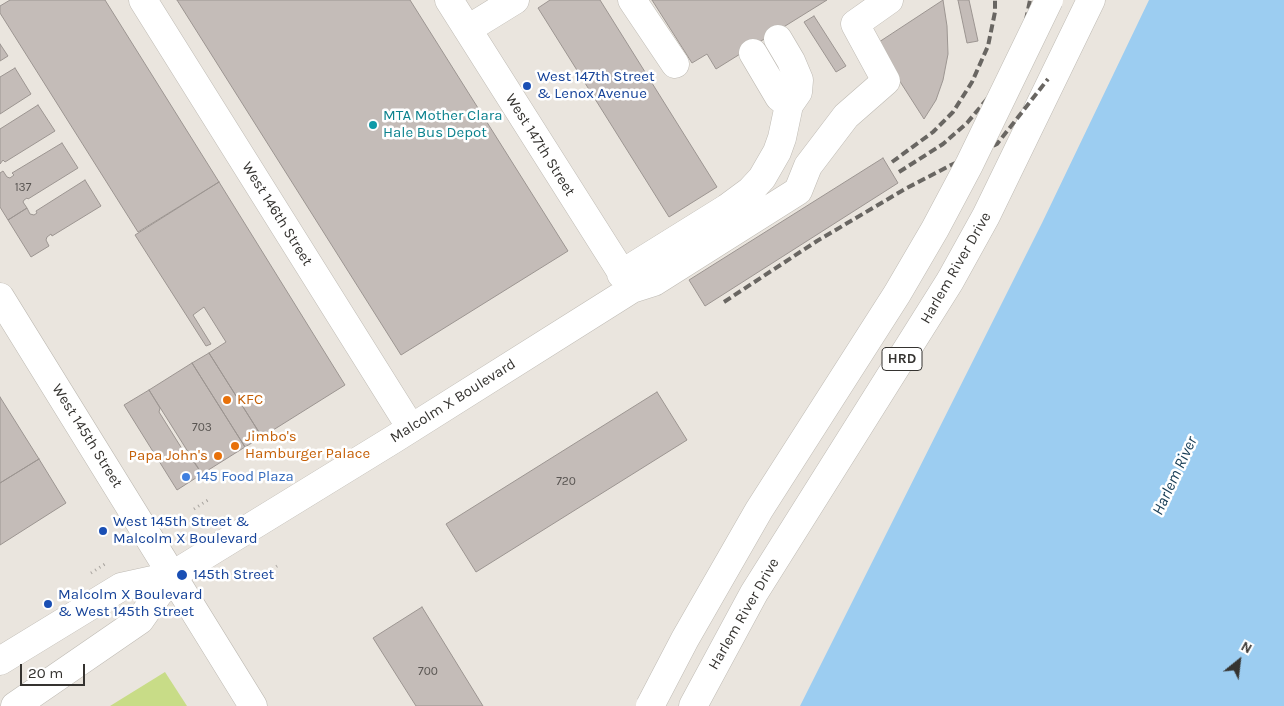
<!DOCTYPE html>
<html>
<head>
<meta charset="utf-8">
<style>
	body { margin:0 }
	#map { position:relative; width:1284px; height:706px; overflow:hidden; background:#eae5de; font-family:Karla,sans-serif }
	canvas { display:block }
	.north { position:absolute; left:1214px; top:636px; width:50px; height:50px; -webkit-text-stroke:4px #fff; paint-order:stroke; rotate:29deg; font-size:14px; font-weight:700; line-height:20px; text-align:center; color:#353330 }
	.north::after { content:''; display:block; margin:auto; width:18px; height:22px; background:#353330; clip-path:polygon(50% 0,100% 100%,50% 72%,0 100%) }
	.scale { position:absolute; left:20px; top:664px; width:65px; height:22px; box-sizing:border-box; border:2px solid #353330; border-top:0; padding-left:6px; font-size:15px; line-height:18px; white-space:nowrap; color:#353330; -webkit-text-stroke:4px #fff; paint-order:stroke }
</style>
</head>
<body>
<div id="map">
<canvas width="1284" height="706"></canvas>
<div class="north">N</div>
<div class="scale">20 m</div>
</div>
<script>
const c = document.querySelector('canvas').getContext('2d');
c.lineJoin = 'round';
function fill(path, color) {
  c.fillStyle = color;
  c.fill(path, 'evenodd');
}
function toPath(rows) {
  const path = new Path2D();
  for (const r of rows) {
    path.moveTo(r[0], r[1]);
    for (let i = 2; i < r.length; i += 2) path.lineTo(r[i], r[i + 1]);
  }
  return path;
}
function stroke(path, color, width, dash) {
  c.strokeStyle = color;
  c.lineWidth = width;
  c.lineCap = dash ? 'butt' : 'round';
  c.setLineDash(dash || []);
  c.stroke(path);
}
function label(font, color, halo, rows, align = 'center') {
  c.font = font + ' Karla,sans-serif';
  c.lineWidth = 5;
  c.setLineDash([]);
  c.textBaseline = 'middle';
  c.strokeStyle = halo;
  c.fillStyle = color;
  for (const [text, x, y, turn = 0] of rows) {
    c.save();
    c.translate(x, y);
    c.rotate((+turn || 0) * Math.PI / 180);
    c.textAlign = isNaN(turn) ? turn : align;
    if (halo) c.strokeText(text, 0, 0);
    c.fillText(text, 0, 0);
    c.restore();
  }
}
fill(toPath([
	[165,672,187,706,110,706]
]), '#c8dc87');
fill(toPath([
	[1149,0,1284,0,1284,706,800,706,1042,223]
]), '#9ccdf1');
const building = toPath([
	[10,0,105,0,219,182,138,232,0,13,0,6,10,0],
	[177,0,410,0,568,251,401,355,177,0],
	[550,0,600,0,717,187,669,217,538,8,550,0],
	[652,0,827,0,716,69,707,54,692,63,652,0],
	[943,0,947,26,948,54,943,80,936,100,924,119,876,44,943,0],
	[958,0,969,0,978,41,967,43,958,0],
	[814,16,846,66,836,72,804,22,814,16],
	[0,44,8,56,0,61,0,44],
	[15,68,31,94,0,114,0,77,15,68],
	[38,105,55,131,5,162,3,160,0,164,0,129,38,105],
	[62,143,78,168,28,199,27,198,24,200,23,202,27,208,8,220,0,207,0,173,3,171,7,177,10,178,14,175,12,173,62,143],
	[883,158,898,183,705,306,689,280,883,158],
	[85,180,101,206,52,236,51,234,47,237,46,240,49,246,31,257,8,220,27,208,30,214,34,215,37,213,36,211,85,180],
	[219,182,345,385,262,437,209,353,226,342,204,307,193,315,211,344,206,346,135,235,219,182],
	[209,353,262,437,245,447,192,363,209,353],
	[192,363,245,447,202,474,149,390,192,363],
	[149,390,160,408,159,412,189,460,193,461,202,474,177,490,124,405,149,390],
	[657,392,687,440,476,572,446,524,657,392],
	[0,397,39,459,0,483,0,397],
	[39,459,66,503,0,545,0,483,39,459],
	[422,607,483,706,416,706,373,638,422,607]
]);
fill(building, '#c4bcb8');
stroke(building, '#9c9591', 1);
const minor = toPath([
	[143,0,411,428],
	[449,0,632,289],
	[632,0,675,64],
	[468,29,515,0],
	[753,53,779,97,789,105],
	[621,274,727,208,750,191,762,178,777,152,782,138,789,105,798,92,799,80,791,61,778,39],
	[171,576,394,439,632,289,654,282,798,191,808,166,846,116,886,81,855,24,889,0]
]);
const major = toPath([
	[0,297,253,706],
	[0,661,121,587,171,576],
	[15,706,140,620,171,576]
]);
const highway = toPath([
	[693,706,754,593,950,281,986,216,1091,0]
]);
stroke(minor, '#bebab3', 29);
stroke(major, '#bebab3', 29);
stroke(highway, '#bebab3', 29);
stroke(toPath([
	[194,509,208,500],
	[91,573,105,564],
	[264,575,277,566]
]), '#a8a49f', 3, [1, 4]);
stroke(minor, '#fff', 28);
stroke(major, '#fff', 28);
stroke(highway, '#fff', 28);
stroke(toPath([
	[892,162,933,132,953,112,972,82,988,46,995,12,995,0],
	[899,172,943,144,967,123,992,93,1010,66,1023,34,1030,0],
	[724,302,817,241,905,189,951,165,997,144,1048,79]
]), '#696662', 4, [8, 4]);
const highwayBridge = toPath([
	[650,706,685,639,759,510,897,294,935,229,969,165,1049,0]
]);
stroke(highwayBridge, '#bebab3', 29, []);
stroke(highwayBridge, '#fff', 28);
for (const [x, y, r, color] of [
	[527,86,5,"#1a4fb4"],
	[373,125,5,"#0f9aa8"],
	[227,400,5,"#e8710a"],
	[235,446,5,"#e8710a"],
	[218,456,5,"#e8710a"],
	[186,477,5,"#3f7fe0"],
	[103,531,5,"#1a4fb4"],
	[182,575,6,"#1a4fb4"],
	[48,604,5,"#1a4fb4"]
]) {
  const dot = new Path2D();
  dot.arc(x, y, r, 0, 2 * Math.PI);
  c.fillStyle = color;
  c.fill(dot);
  stroke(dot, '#fff', 2);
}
label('12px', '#595552', null, [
	["137",23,188],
	["703",202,428],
	["720",566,482],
	["700",428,672]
]);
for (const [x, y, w] of [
	[902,359,40]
]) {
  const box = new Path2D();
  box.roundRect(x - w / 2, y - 11.5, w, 23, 4);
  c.fillStyle = '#fff';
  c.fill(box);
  stroke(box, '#353330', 1);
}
label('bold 14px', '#353330', null, [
	["HRD",902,359]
]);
label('15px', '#164399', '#fff', [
	["West 147th Street",537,77],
	["& Lenox Avenue",537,94],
	["West 145th Street &",113,522],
	["Malcolm X Boulevard",113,539],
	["145th Street",193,575],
	["Malcolm X Boulevard",58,595],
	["& West 145th Street",58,612]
], 'left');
label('15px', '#0d838f', '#fff', [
	["MTA Mother Clara",383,116],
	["Hale Bus Depot",383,133]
], 'left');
label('15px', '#353330', '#fff', [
	["West 147th Street",540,145,58],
	["West 146th Street",277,214,58],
	["Harlem River Drive",956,268,-60],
	["Malcolm X Boulevard",453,401,-32],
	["West 145th Street",87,436,58],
	["Harlem River Drive",744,614,-60]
]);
label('15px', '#c56008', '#fff', [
	["KFC",237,400],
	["Jimbo's",245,437],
	["Hamburger Palace",245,454],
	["Papa John's",208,456,"right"]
], 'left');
label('15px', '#366cbe', '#fff', [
	["145 Food Plaza",196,477]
], 'left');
label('italic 16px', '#163c55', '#fff', [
	["Harlem River",1175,476,-65]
]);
</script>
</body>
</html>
